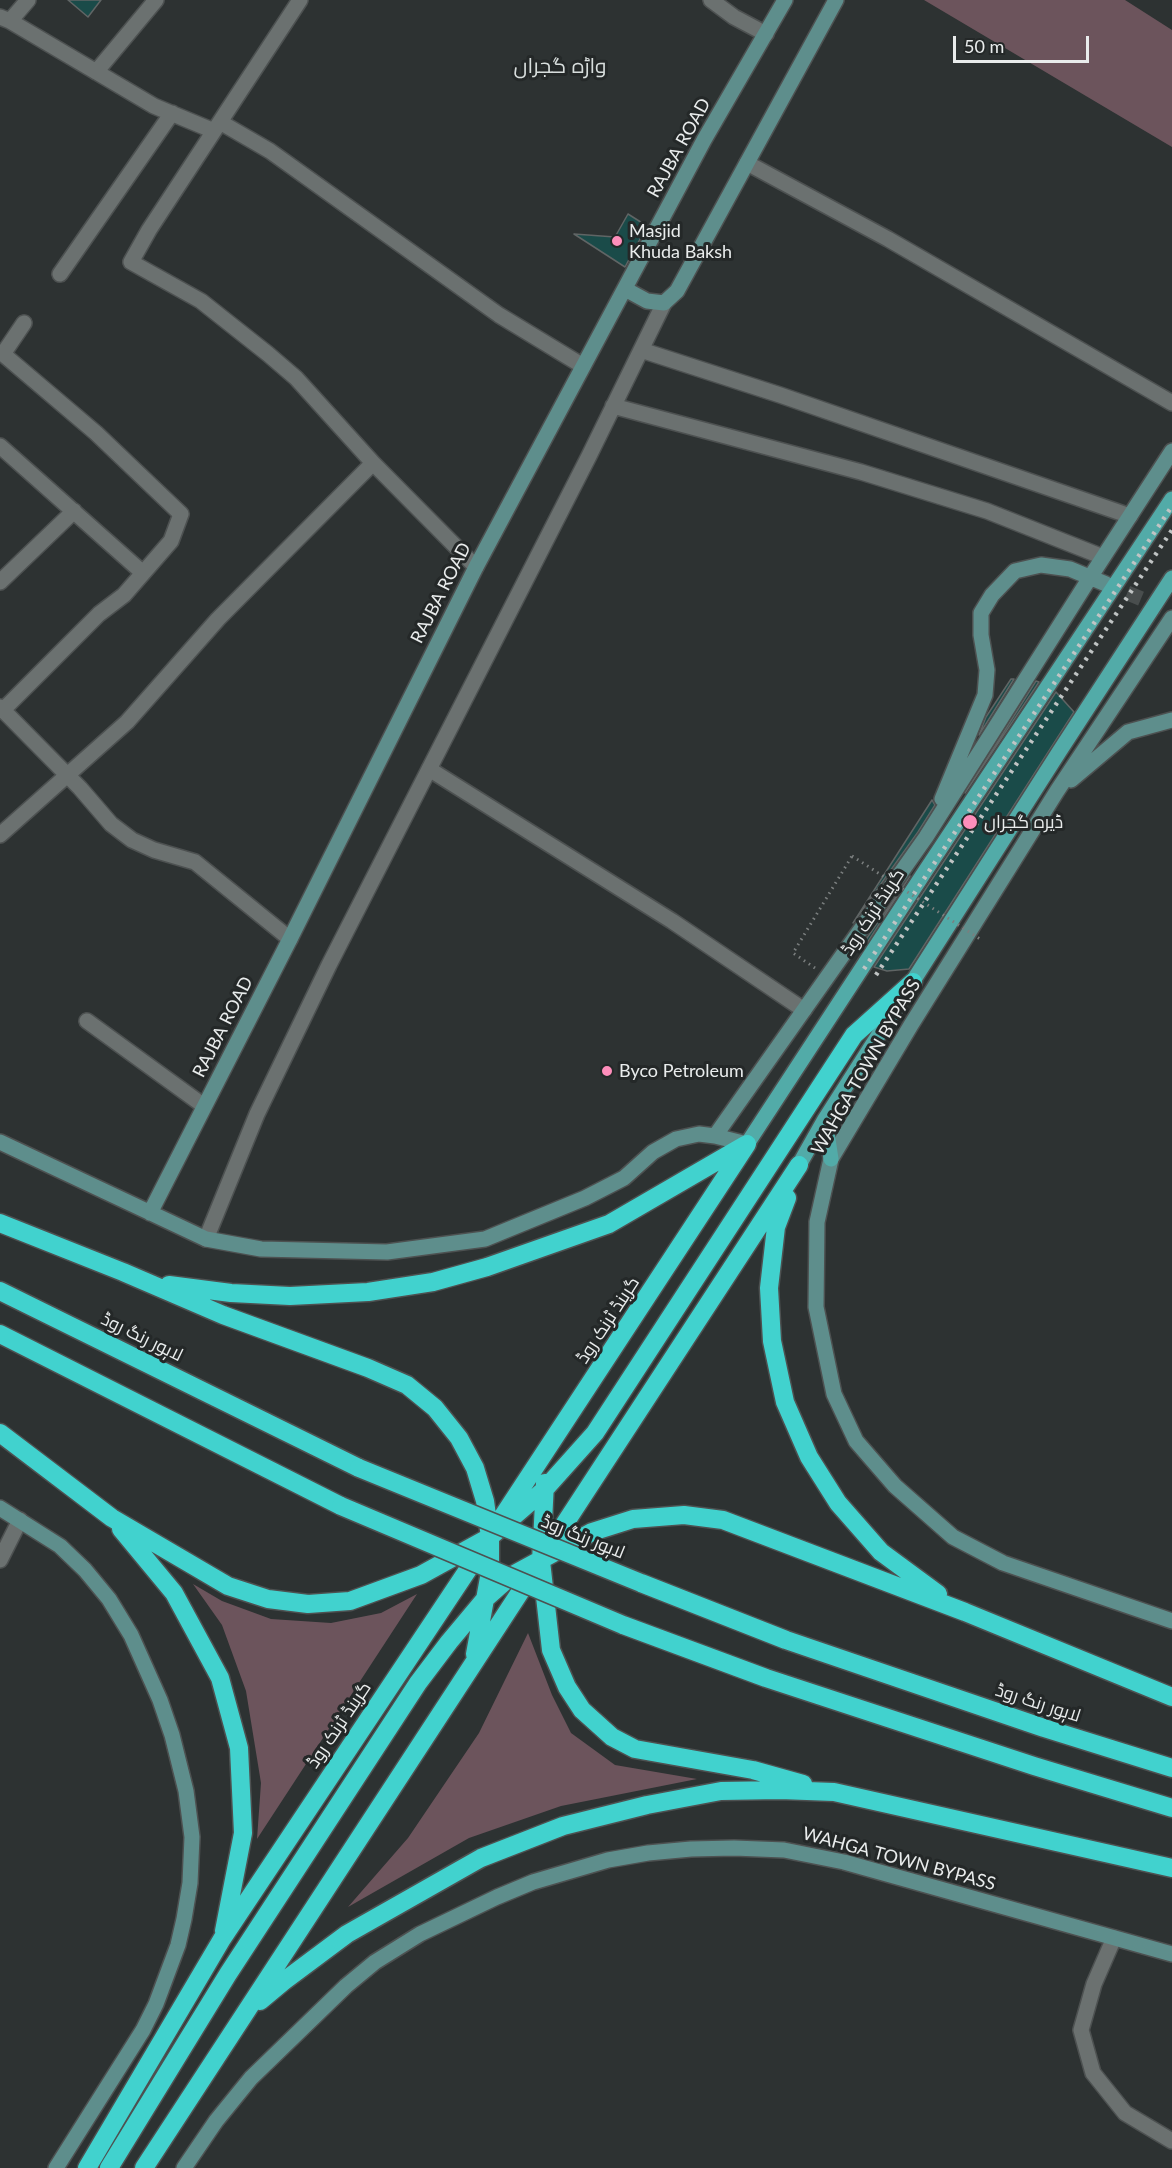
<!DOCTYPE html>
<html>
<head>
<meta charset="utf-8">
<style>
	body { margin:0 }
	#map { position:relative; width:1172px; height:2168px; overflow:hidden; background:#2d3232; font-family:Lato,sans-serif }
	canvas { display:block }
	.scale { position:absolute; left:953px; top:36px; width:136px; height:27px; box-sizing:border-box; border:3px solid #e9ecec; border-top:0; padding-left:8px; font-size:18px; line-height:21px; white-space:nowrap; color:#e9ecec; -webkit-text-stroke:4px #242828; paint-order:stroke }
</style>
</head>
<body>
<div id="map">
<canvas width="1172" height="2168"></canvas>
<div class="scale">50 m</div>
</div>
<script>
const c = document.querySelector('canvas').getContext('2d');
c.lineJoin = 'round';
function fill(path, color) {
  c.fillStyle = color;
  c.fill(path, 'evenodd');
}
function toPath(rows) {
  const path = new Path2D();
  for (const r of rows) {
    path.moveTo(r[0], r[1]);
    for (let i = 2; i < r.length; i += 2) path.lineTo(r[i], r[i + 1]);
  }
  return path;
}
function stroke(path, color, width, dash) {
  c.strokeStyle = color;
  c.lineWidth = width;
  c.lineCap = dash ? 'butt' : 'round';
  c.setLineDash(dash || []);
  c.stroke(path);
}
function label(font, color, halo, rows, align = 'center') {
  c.font = font + ' Lato,Cairo,sans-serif';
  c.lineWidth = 6;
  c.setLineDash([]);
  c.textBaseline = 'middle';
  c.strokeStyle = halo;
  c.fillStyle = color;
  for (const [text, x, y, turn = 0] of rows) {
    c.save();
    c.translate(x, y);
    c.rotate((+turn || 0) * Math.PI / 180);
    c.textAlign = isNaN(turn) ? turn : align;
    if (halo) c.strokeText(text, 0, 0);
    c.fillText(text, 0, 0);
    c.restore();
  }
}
fill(toPath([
	[924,0,1125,0,1172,30,1172,147],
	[193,1584,222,1601,271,1619,331,1623,381,1613,417,1594,257,1839,261,1783,246,1691,222,1625],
	[528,1633,552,1695,571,1733,615,1765,697,1779,561,1806,469,1838,348,1907,408,1838,479,1733]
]), '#6c545c');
const building = toPath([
	[68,0,101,0,88,17,68,0],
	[628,214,647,226,625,267,574,234,615,237,628,214],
	[1011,679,1014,679,979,735,986,717,1011,679],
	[1036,681,1039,682,965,793,1036,681],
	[1056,692,1074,712,909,969,887,971,874,967,1056,692],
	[932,800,935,805,918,832,853,923,932,800],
	[910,876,862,951,860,948,910,876]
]);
fill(building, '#1a4b49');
stroke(building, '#606565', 1.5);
stroke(toPath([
	[1106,584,1166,609]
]), '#494e4e', 15, [15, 8]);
const street = toPath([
	[300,0,149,230,131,262,201,301,268,354,296,378,373,463],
	[711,0,734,17,766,34],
	[0,17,10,21,28,0],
	[10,21,154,106,214,131],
	[96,72,156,0],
	[220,122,270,151,499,315,583,366],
	[747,163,888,239,1172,403],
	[60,274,172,113],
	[641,350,780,395,1130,516],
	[613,406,861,472,987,511,1103,557],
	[0,446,143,573],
	[0,582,74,511],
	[0,707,80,788,111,824,132,840,154,850,195,862,290,939],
	[3,710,99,614,124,595,171,541,181,514,96,433,3,354,24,323],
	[429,769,672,921,804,1010],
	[0,835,127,722,218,619,373,463,476,567],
	[87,1021,204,1106],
	[206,1239,257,1114,329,965,589,456,664,303],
	[0,1560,20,1520],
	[1114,1938,1094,1984,1081,2030,1093,2073,1125,2113,1172,2141]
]);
const secondary = toPath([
	[625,289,647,301,664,303,677,291,836,0],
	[1172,618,1057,791,911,1025,831,1159,817,1222,816,1307,834,1394,856,1441,895,1486,953,1537,1003,1563,1172,1621],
	[1071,780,1128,732,1172,720],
	[942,799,985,695,987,670,981,635,981,613,992,595,1015,571,1041,565,1070,569,1106,584],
	[715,1136,926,837,1091,576,1172,451],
	[0,1142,206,1239,261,1249,387,1252,485,1239,585,1198,624,1178,653,1152,676,1139,699,1134,715,1136,747,1144],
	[150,1213,290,939,476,567,704,140,785,0],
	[0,1508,60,1546,85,1570,109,1599,131,1635,160,1700,172,1735,186,1791,192,1837,190,1883,184,1919,178,1945,156,2004,143,2030,56,2168],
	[184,2168,216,2121,251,2078,346,1986,375,1962,420,1934,497,1897,533,1882,608,1860,648,1853,691,1849,734,1848,784,1850,844,1862,1172,1954]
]);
const primary = toPath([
	[825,1119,831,1159],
	[747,1144,924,873,1172,499],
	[799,1165,825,1119,1059,752,1172,578]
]);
const highway = toPath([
	[787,1198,776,1227,769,1288,772,1341,785,1402,809,1457,838,1503,881,1552,938,1594],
	[0,1223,123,1272,223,1315,368,1368,407,1385,435,1408,459,1438,475,1468,485,1501,490,1537,490,1572,475,1654],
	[169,1285,231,1293,290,1296,368,1292,433,1282,487,1267,609,1224,745,1145],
	[0,1291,359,1468],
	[0,1334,341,1506],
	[0,1433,112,1518,228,1586,268,1599,308,1604,350,1601,421,1575,490,1537,544,1490,595,1433,854,1035,913,982],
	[545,1483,541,1561,551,1650,567,1687,582,1710,612,1737,635,1749,753,1770,803,1784],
	[501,1519,747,1144],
	[121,1529,174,1593,220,1678,239,1748,243,1833,224,1931],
	[641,1583,786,1640,1044,1728,1172,1768],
	[623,1625,766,1678,1034,1766,1172,1808],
	[260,2001,284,1981,347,1934,481,1858,563,1826,647,1805,721,1791,780,1790,834,1792,1172,1868],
	[87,2168,222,1939,481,1550],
	[109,2168,228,1974,418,1683,449,1642,485,1599,511,1576,592,1532,633,1519,684,1515,723,1520,965,1612,1172,1697],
	[144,2168,799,1165]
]);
stroke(street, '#4d5151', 18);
stroke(secondary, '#4d5151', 18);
stroke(primary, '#4d5151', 18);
stroke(highway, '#4d5151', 21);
stroke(toPath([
	[815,968,793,953,852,856]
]), '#7b7f7f', 3, [1.5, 4.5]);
stroke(street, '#6b7170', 15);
stroke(secondary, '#5e8e8c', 15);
stroke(primary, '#52aba8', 15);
stroke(highway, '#41d2ce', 18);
stroke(toPath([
	[864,969,1172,506],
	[876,975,1172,530]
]), '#c0c4c4', 4.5, [3, 6]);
const highwayBridge = toPath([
	[359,1468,641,1583],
	[341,1506,623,1625]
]);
stroke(highwayBridge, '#4d5151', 21, []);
stroke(toPath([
	[852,856,980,939]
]), '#7b7f7f', 3, [1.5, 4.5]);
stroke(highwayBridge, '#41d2ce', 18);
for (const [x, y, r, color] of [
	[617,241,6,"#fe8ebb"],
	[970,822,8,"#fe8ebb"],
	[607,1071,6,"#fe8ebb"]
]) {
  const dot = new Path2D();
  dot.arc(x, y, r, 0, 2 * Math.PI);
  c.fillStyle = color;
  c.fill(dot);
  stroke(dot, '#242828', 2);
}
label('18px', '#e9ecec', '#242828', [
	["RAJBA ROAD",679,148,-61],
	["RAJBA ROAD",441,593,-63],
	["گرینڈ ٹرنک روڈ",873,912,-57],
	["RAJBA ROAD",223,1027,-63],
	["WAHGA TOWN BYPASS",866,1067,-60],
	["گرینڈ ٹرنک روڈ",608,1320,-57],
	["لاہور رنگ روڈ",142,1337,26],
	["لاہور رنگ روڈ",583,1537,22],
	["لاہور رنگ روڈ",1038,1703,18],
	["گرینڈ ٹرنک روڈ",339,1725,-56],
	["WAHGA TOWN BYPASS",899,1859,15]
]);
label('18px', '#e9ecec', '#242828', [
	["Masjid",629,231],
	["Khuda Baksh",629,252],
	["ڈیرہ گجراں",984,822],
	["Byco Petroleum",619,1071]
], 'left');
label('21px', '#d7dddc', '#242828', [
	["واڑہ گجراں",560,66]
]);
</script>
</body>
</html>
